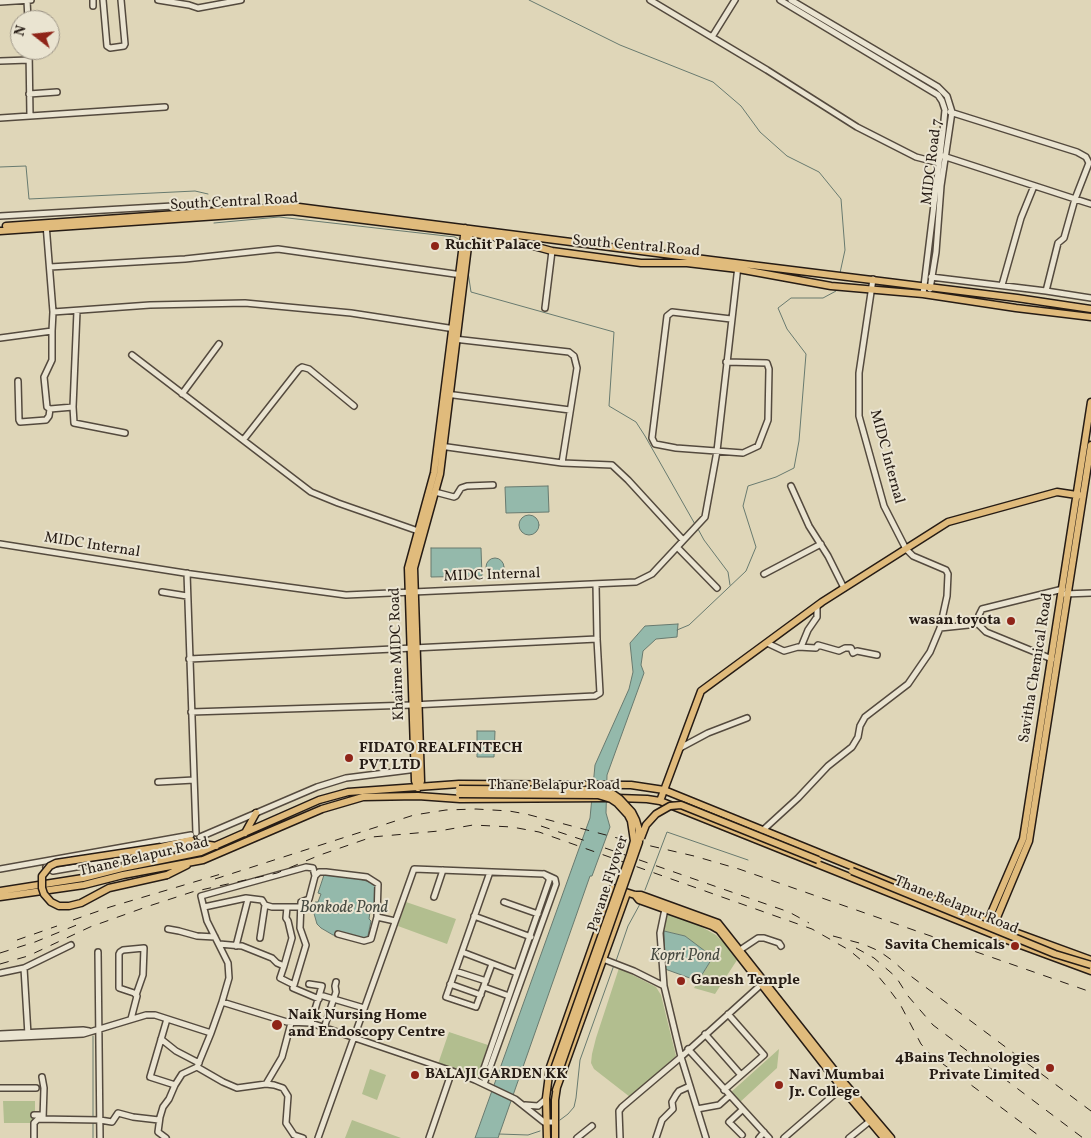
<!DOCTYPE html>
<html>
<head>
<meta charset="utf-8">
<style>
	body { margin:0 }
	#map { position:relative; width:1091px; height:1138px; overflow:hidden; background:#dfd6b8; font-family:Vollkorn,serif }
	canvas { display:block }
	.north { position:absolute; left:10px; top:10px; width:50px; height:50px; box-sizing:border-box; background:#eae4d1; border:1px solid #9c9486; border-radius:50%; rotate:286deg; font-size:14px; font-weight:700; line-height:20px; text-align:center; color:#261c15 }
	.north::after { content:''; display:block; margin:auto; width:18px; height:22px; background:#8f2418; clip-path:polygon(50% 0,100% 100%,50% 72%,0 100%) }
</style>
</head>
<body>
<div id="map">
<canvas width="1091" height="1138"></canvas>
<div class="north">N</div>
</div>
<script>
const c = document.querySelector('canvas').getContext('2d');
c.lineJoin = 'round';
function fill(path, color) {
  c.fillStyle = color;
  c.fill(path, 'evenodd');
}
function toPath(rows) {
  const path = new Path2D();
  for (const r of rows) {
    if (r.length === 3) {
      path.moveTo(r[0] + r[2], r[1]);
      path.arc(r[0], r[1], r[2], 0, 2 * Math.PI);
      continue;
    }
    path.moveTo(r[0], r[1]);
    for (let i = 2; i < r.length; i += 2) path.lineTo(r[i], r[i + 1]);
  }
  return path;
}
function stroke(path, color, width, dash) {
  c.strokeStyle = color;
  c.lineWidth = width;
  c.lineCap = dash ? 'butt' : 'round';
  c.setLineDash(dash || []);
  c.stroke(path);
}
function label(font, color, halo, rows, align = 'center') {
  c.font = font + ' Vollkorn,serif';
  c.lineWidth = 4;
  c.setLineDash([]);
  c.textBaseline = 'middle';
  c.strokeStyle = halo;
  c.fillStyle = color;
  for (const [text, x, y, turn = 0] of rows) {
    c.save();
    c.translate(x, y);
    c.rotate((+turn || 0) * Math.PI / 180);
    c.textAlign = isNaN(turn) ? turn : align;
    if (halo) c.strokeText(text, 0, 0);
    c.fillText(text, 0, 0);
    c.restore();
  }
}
fill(toPath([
	[406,902,456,919,447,944,398,926],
	[667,912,691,921,716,935,725,944,737,960,715,994,694,988,713,957,685,936,664,931],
	[619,968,656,987,661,995,676,1056,630,1097,594,1069,591,1063,592,1054,596,1038],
	[449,1032,488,1045,477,1077,438,1064],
	[779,1049,777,1068,739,1103,730,1093],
	[370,1069,386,1075,377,1100,362,1094],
	[3,1101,35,1101,35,1123,4,1123],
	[352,1120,401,1138,345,1138]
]), '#b2be8f');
const water = toPath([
	[548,486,549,512,506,513,505,487,548,486],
	[529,525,10],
	[431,548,481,548,482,576,431,577,431,548],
	[495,567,9],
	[678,624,677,637,656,639,643,651,641,665,644,673,607,775,606,813,610,827,592,876,590,876,498,1138,475,1138,590,818,595,765,629,689,633,672,630,643,645,626,678,624],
	[477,731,495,731,494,757,477,757,477,731],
	[324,875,353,877,376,884,375,905,371,905,369,919,371,921,367,940,333,935,321,928,317,924,313,910,315,902,318,902,321,894,318,893,324,875],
	[664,931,685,936,713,957,698,981,665,969,664,931]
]);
fill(water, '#94b9ab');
stroke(water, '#687a6f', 1);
stroke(toPath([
	[529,0,620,45,713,82,741,106,760,132,787,156,819,172,841,199,845,250,840,273],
	[0,167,26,166,29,199,195,191,208,194],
	[214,223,279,217,455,237,461,241],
	[468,272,471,292,614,332,609,406,636,422,645,436,696,526],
	[698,529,704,540,728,572,730,585],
	[677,630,689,625,746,571,756,547,743,506,748,486,776,477,794,468,799,441,806,354,787,329,778,308,791,298,823,298,836,291,837,289],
	[645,890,667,832,748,860],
	[616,961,628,926,640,904],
	[93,1036,93,1118],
	[560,1120,568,1114,574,1107,576,1098,580,1060,614,965],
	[93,1122,93,1138],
	[499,1134,528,1135,540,1131]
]), '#687a6f', 1);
const minor = toPath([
	[27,0,28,20],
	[93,0,93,6],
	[103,0,107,46,110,48,124,46,125,44,121,0],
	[158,0,189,5,198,8,241,0],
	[650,0,767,70,857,127,916,157,939,163],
	[780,0,938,95,942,101,945,110,943,131,923,294],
	[791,0,938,87,947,96,952,112,941,186,936,252,930,289],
	[0,2,31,0],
	[712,37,735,0],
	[29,50,30,116],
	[0,61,29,60],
	[29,94,57,92],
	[0,118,165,107],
	[943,156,1075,199,1089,163,1086,157,1077,152,950,112],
	[0,216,225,203,239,202,249,209],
	[50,267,185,259,278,249,462,275],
	[931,277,1046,291,1058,243,1064,238,1075,199,1091,204],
	[1002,285,1021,218,1034,186],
	[1046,291,1091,298],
	[545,308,552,251],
	[53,312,150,305,245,303,351,313,455,329],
	[52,331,52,360,44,377,47,407,50,409,73,407,74,423,125,433],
	[0,338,52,331,53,312,46,224],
	[454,339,569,352,574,356,577,368,562,463],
	[132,355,311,492,338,503,421,532],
	[726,362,767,363,769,369,768,420,758,446,743,453,676,448,655,444,652,438,667,316,672,312,731,319],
	[18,381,19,420,20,422,46,420,49,416,50,409],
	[182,394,219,344],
	[446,394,570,410],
	[73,407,77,311],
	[244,439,299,369,302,367,309,369,354,406],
	[440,446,562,463,612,465,628,480,683,540],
	[791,486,809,526,828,556,844,588],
	[435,492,454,497,456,496,461,488,467,486,493,485],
	[0,544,191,574,346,595,636,582,652,574,705,517,717,451,738,266],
	[677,547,717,588],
	[187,573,196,833],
	[764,574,821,544],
	[162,592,187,596],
	[1064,594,1091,593],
	[940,628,978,624],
	[767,643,784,651,798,647,816,648,818,645,839,651,845,648,851,648,853,653,857,651,877,655],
	[801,647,808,630,817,617,817,606],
	[189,659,597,639],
	[1052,659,986,632,978,624,979,615,982,609,1063,589],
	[191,712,412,705,595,696,600,693,597,639,596,584],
	[680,748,708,733,747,718],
	[158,782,194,780],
	[762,831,798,798,828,766,852,747,858,737,860,726,865,717,908,684,930,652,940,628,947,596,948,574,946,570,913,556,906,549,884,506,859,416,859,373,873,279],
	[200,837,317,787,346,778,417,769],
	[46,867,53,871,163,852,194,843],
	[0,869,191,835],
	[490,872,446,997,476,1007,492,964],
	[315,876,319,872,326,872,367,877,378,884,377,917,371,939,364,941,338,934],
	[434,897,443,870],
	[504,902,538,914],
	[204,907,246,898,262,900,265,905,272,907,301,907],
	[474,916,531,937],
	[377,917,395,921],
	[168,929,179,931,197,936,215,937],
	[260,938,265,905],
	[219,944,242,946,272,958,277,963,284,966,280,978,294,985,306,945,300,928,301,902,309,899,315,876,313,868,306,867,201,896,207,921,228,963,229,978,222,1002],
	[236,946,248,899],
	[740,950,758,938,764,938,779,943,781,946],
	[98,952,100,1138],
	[462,952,517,973],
	[603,959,634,971,664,986,681,1057,706,1138],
	[284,966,292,938,288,921,286,918,287,907],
	[24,968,28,1035],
	[455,971,486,981],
	[0,973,24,968,71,945],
	[309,984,322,986,311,1023],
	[450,984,481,995],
	[664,986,660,933,665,909],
	[484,987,509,996],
	[293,988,319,999],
	[320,995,364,1008],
	[131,1019,137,996,134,993,119,988,119,954,120,952,123,950,144,948,143,975,136,995],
	[167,1019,150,1077,175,1085],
	[324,1028,336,992,335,986,336,982],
	[0,1034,83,1030,89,1031],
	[705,1034,741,1075],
	[0,1038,83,1034,146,1015,155,1015,211,1033,222,1002,287,1022,311,1023,452,1071,475,1080,515,1099,544,1122,554,1122],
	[161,1039,176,1051,199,1063],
	[688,1049,769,1138],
	[197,1067,223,1082,237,1088,266,1084,274,1085,283,1088,288,1096,286,1123,294,1135,303,1138],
	[483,1071,549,881,549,878,544,874],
	[42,1077,44,1088,43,1119],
	[266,1084,282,1057,291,1023],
	[0,1088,36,1088],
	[724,1090,764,1055,728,1014],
	[525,1105,538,1106,546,1099],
	[697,1109,719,1105,729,1096],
	[34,1115,43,1115],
	[742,1135,729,1122,742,1110],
	[34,1138,34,1123,38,1119,100,1120,112,1122,118,1113,133,1117,159,1120],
	[166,1138,158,1132,160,1117,163,1107,169,1099,175,1085,182,1074,197,1067,211,1033],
	[318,1138,414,869,544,874,555,879,556,884,484,1084],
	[429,1138,452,1071],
	[577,1138,592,1126],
	[620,1138,619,1111,622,1107,681,1057,764,982],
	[656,1138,662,1120,673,1109,672,1102,676,1095,679,1091,690,1086],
	[759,1138,764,1132],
	[784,1138,844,1086],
	[849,1138,870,1121]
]);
const major = toPath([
	[6,226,291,206,711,260,1017,298,1091,309],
	[0,231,291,211,470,233,511,240,552,251,641,263,687,263,738,269,831,286,923,294,1016,308,1091,317],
	[418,788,415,781,408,568,434,473,465,228],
	[418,788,421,781,414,568,440,474,470,230],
	[617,798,647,799,660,801,1007,940,1091,971],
	[660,801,701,691,822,602,948,522,1057,492,1083,496],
	[245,833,256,813],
	[197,843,216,846],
	[161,847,191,840],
	[182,855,196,843],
	[167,875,187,865],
	[0,891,83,878,122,868,201,852,319,800,348,792,459,784,631,785,664,790,1009,930,1091,960],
	[635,895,639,900,712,926,719,930,842,1088,884,1138],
	[0,897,84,885,123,875,203,860,322,809,363,797,418,796,460,799,607,798],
	[986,925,1023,839,1091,402],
	[993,927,1029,841,1091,445],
	[556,1090,627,893],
	[547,1138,546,1098,550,1067,613,888,635,895,641,895,718,923,846,1085,891,1138],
	[555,1138,555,1100,557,1087]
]);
stroke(minor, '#544a3e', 8);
stroke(major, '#261c15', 9);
stroke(minor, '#eae4d1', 5);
stroke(major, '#e0bb7c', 6);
stroke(toPath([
	[541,826,589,842],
	[605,848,789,912,809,923],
	[215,879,414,815,446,810,476,809,509,811,526,814,625,840,694,856,739,869,1091,992],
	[73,920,110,907,221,874],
	[833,936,863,944,879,951,893,961,904,971,1091,1111],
	[17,940,57,926],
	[856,948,874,958,896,977,908,996,933,1025,1083,1138],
	[0,953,35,942,84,922],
	[0,964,28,956,90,927,146,907,192,892,277,873,320,855,372,837,439,831,473,825,512,827,539,832,812,929,849,950,873,970,888,988,900,1004,921,1044,931,1055,1042,1138]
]), '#261c15', 1, [9, 9]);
const majorBridge = toPath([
	[459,789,599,790,613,794,620,799,632,812,636,820,639,830,639,842,559,1071],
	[459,794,598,795,611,799,617,803,628,815,631,821,634,841,630,855,554,1069],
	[641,838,646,825,656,814,670,806,681,805,818,860],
	[161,847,56,863,50,866,42,876,42,888,44,894,51,902,59,906,69,906,81,903,109,888,167,875],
	[852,871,1055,954,1091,965]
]);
stroke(majorBridge, '#261c15', 9, []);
stroke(majorBridge, '#e0bb7c', 6);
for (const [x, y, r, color] of [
	[435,246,5,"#8f2418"],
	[1011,621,5,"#8f2418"],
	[349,758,5,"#8f2418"],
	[1015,946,5,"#8f2418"],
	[681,981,5,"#8f2418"],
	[277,1025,6,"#8f2418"],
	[1050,1068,5,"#8f2418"],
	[415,1075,5,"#8f2418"],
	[779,1085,5,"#8f2418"]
]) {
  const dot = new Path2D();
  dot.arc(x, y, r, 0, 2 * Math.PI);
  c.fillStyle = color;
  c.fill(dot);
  stroke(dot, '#eae4d1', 2);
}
label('15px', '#261c15', '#eae4d1', [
	["MIDC Road 7",933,162,-83],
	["South Central Road",234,203,-3],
	["South Central Road",636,247,5],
	["MIDC Internal",886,457,75],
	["MIDC Internal",92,546,9],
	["MIDC Internal",492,576,-2],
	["Khairne MIDC Road",398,654,-92],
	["Savitha Chemical Road",1037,668,-81],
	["Thane Belapur Road",554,786],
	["Thane Belapur Road",144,858,-13],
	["Pavane Flyover",609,884,-72],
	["Thane Belapur Road",956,906,22]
]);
label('bold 15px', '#261c15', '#eae4d1', [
	["Ruchit Palace",445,246],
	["wasan toyota",1001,621,"right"],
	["FIDATO REALFINTECH",359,749],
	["PVT LTD",359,766],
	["Savita Chemicals",1005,946,"right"],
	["Ganesh Temple",691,981],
	["Naik Nursing Home",288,1016],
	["and Endoscopy Centre",288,1033],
	["4Bains Technologies",1040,1059,"right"],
	["Private Limited",1040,1076,"right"],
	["BALAJI GARDEN KK",425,1075],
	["Navi Mumbai",789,1076],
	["Jr. College",789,1093]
], 'left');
label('italic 16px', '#474b42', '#eae4d1', [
	["Bonkode Pond",344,909],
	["Kopri Pond",685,957]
]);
</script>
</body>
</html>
